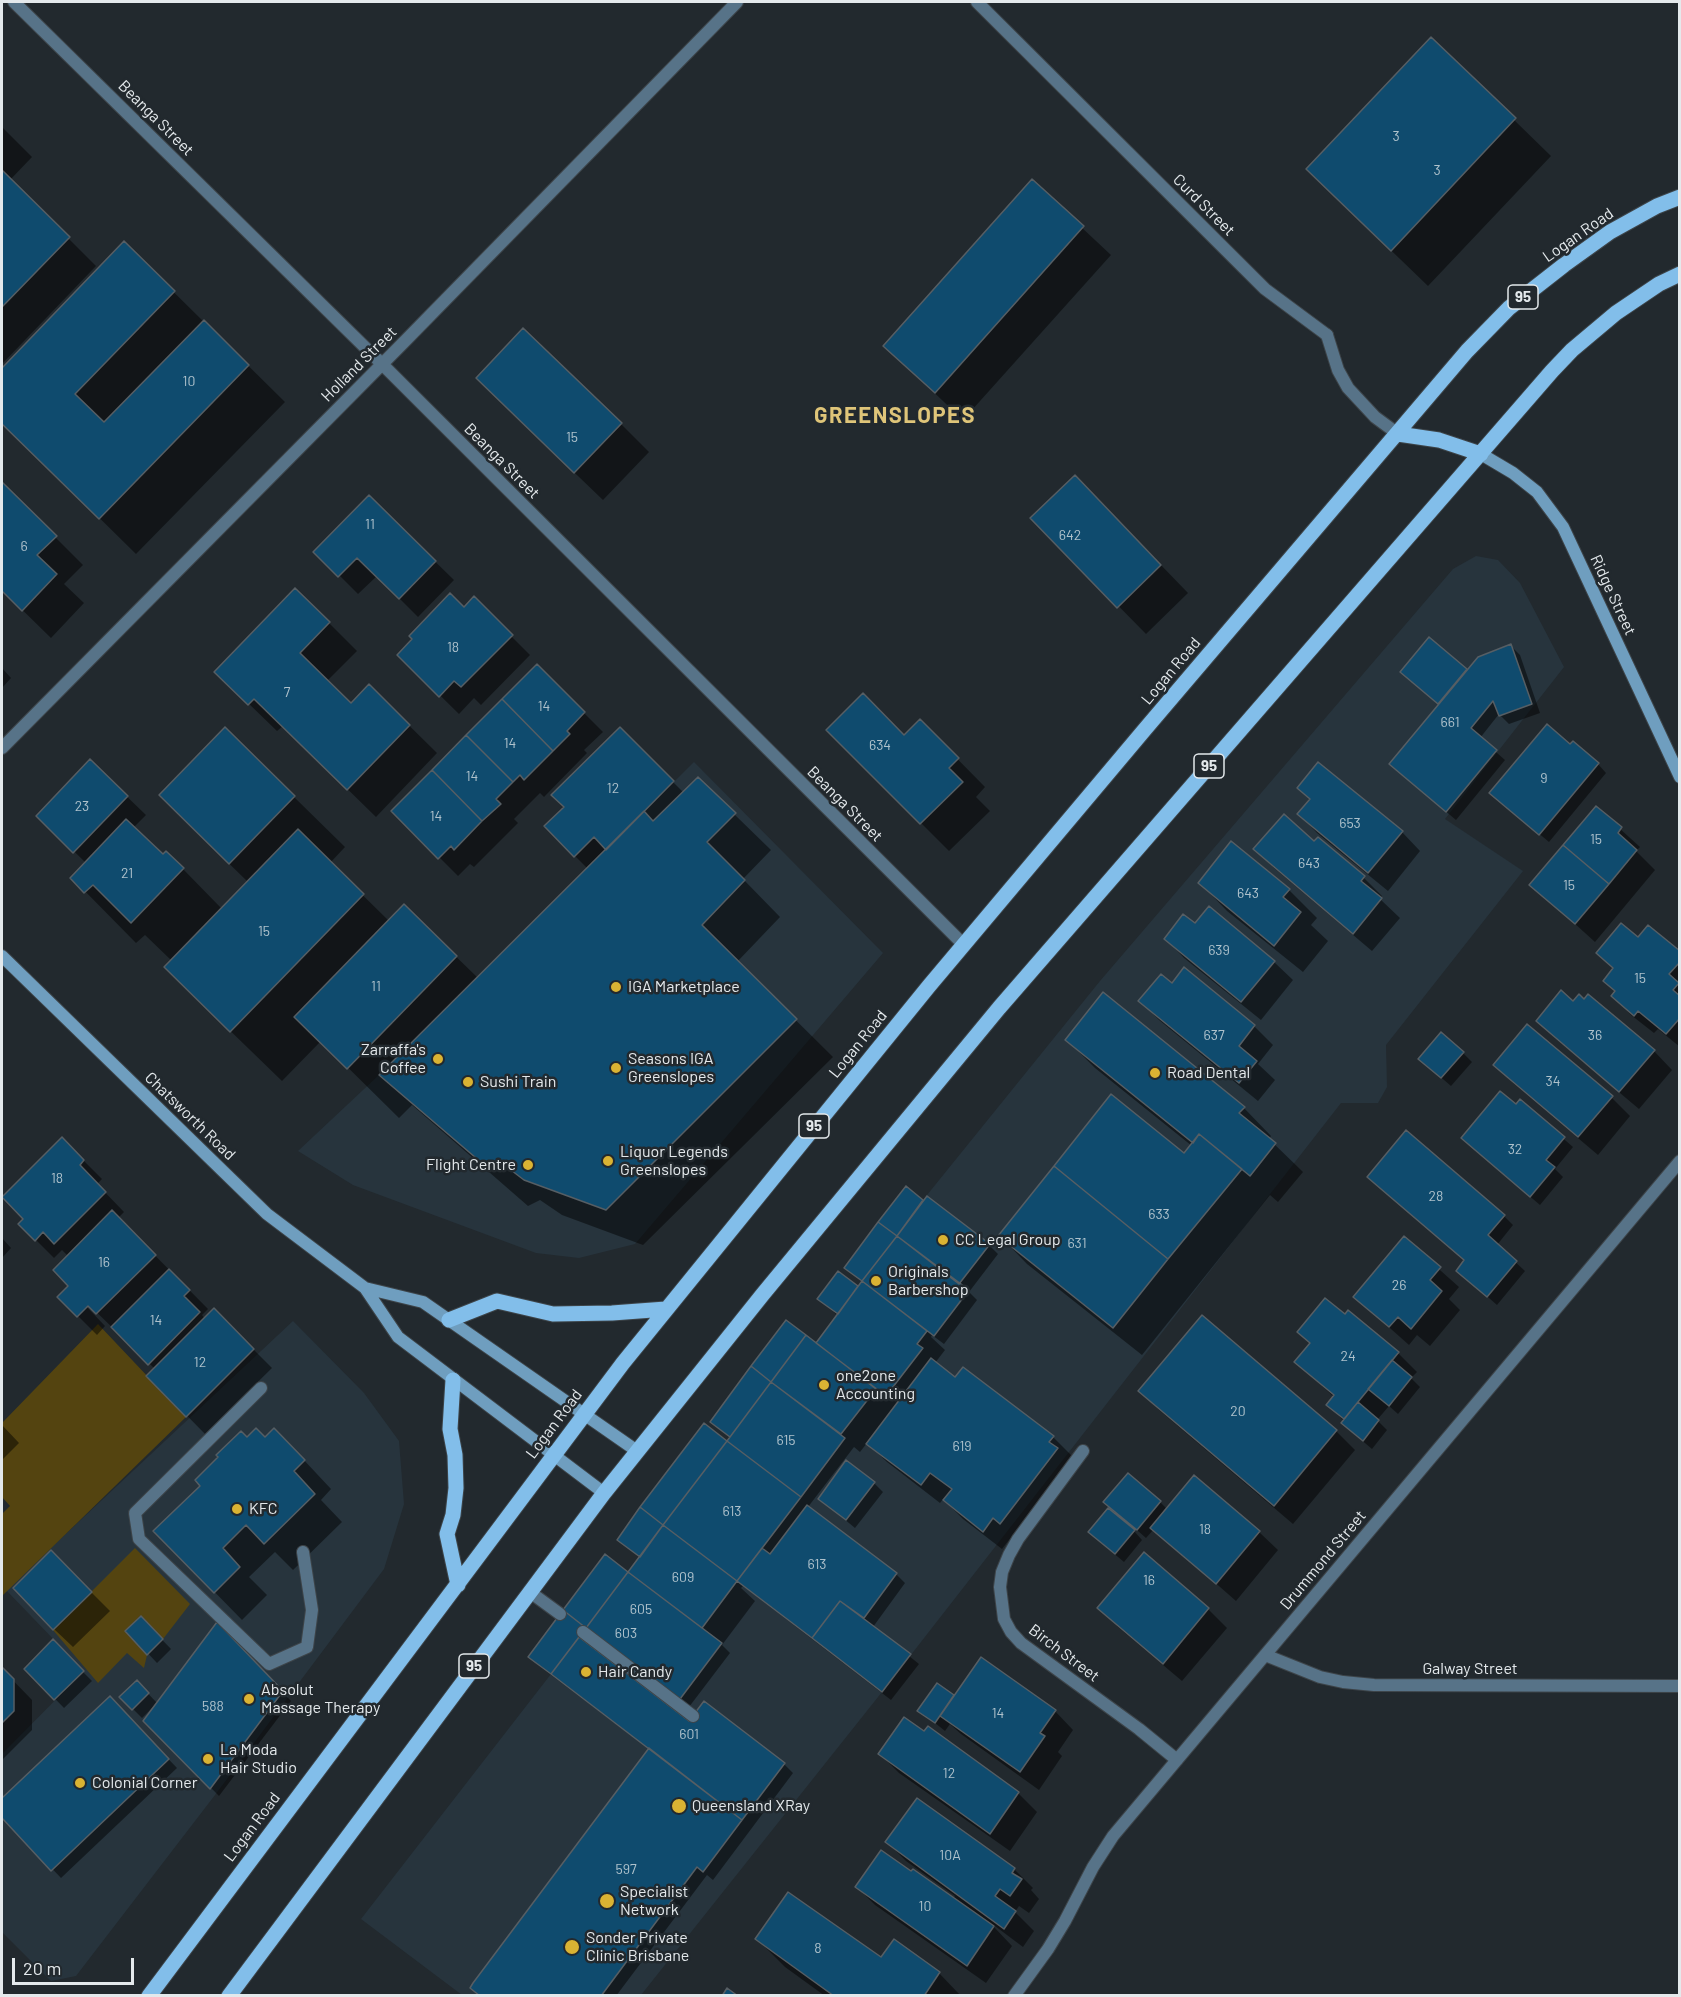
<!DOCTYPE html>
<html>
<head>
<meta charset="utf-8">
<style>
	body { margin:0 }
	#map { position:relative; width:1681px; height:1997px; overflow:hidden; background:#22292e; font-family:Barlow,sans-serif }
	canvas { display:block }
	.frame { position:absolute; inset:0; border:3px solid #e4e9ec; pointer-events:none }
	.scale { position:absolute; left:12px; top:1958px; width:122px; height:27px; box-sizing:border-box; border:3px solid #e4e9ec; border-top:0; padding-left:8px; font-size:18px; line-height:21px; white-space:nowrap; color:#e4e9ec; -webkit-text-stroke:4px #22292e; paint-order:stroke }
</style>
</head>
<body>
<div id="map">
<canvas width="1681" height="1997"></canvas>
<div class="frame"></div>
<div class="scale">20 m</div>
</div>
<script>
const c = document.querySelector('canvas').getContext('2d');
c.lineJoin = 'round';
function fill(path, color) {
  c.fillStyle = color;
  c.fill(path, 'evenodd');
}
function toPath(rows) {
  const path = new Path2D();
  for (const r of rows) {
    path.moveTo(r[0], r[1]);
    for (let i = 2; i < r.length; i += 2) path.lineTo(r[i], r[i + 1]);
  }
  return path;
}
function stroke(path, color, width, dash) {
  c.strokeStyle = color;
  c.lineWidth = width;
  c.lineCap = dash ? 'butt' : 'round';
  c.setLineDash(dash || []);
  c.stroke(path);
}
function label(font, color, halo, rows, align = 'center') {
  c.font = font + ' Barlow,sans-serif';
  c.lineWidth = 5;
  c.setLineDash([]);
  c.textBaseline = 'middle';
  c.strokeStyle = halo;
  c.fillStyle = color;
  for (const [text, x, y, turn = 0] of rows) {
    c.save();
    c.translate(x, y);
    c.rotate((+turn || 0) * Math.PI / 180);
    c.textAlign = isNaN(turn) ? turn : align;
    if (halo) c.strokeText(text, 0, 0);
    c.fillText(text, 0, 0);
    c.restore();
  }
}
fill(toPath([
	[1476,556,1498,560,1520,583,1564,667,1445,819,1523,871,1386,1045,1387,1087,1378,1103,1341,1103,882,1692,641,1995,462,1995,361,1919,551,1674,806,1335,816,1342,923,1200,1100,981,1453,569],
	[694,762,883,953,635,1244,579,1258,536,1253,353,1185,298,1151,379,1075],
	[293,1321,364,1393,399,1441,404,1504,384,1569,215,1795,76,1976,51,1981,2,1932,2,1754,84,1671,6,1590]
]), '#27343d');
fill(toPath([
	[98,1324,186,1417,2,1596,2,1514,10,1506,2,1497,2,1423],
	[135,1548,190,1604,163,1639,140,1616,125,1631,147,1655,144,1668,127,1653,98,1683,53,1630]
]), '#544410');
fill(toPath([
	[1431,39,1551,156,1428,286,1344,205],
	[2,127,32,157,10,180,96,266,2,364],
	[1032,181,1111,255,963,420,885,346],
	[124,243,285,402,136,554,2,422,2,370],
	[505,406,621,424,649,452,603,500],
	[2,484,83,565,64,584,84,603,51,638,2,590],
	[369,497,454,580,418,617,377,576,358,594,316,552],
	[1102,504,1188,593,1146,634,1032,518],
	[474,599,530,655,481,705,474,698,459,714,399,655,464,609],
	[329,623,357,651,327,681,351,705,369,686,437,753,376,817,283,726,277,731,216,672],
	[1429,639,1468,671,1511,646,1520,655,1540,713,1509,724,1499,714,1480,738,1505,760,1456,820,1400,773,1439,705,1402,672],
	[537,666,603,732,584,750,587,753,544,797,540,793,514,819,518,823,474,867,470,864,458,876,393,811],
	[2,668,11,678,2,688],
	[920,721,985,787,976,797,990,811,949,851,828,730,904,737],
	[620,729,684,793,734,814,771,850,743,879,780,917,737,962,833,1057,643,1245,562,1215,540,1200,528,1206,412,1105,399,1118,321,1041,282,1081,217,1018,172,961,145,935,136,943,72,878,86,863,38,816,90,761,146,815,133,828,163,857,183,869,222,909,248,882,211,846,294,797,345,847,330,863,389,921,404,906,478,978,588,869,546,827,565,807],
	[1598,764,1606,773,1549,842,1500,801],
	[1299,788,1402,832,1420,851,1388,891,1317,833,1299,814,1311,800],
	[1597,808,1640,847,1636,851,1655,870,1595,942,1532,885],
	[1315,843,1364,878,1382,896,1380,899,1400,918,1372,951,1274,868,1255,849],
	[1200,883,1289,890,1317,918,1311,925,1328,941,1303,972,1227,911],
	[1195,926,1274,962,1293,980,1261,1020,1184,958,1166,939],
	[1638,939,1680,953,1680,1047,1658,1029,1654,1033,1631,1015,1613,996,1616,992,1605,981,1614,970,1598,953],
	[1184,969,1254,1026,1273,1045,1258,1064,1275,1080,1258,1101,1159,1020,1140,1001,1172,985],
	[1573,1003,1654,1051,1672,1070,1639,1109,1556,1039,1538,1021],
	[1527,1026,1612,1098,1630,1116,1598,1155,1513,1083,1495,1065],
	[1067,1040,1244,1108,1271,1136,1269,1139,1303,1172,1278,1202,1270,1195,1142,1355,1027,1264,1000,1236,1184,1155,1192,1146,1095,1068],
	[1463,1053,1472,1062,1451,1086,1429,1067],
	[1520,1101,1573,1147,1555,1169,1563,1177,1540,1205,1472,1147],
	[62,1139,102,1179,97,1184,124,1212,118,1218,208,1309,202,1315,205,1319,214,1310,272,1368,205,1434,148,1376,155,1369,84,1300,82,1302,105,1326,97,1335,59,1297,70,1286,68,1256,62,1250,54,1258,20,1224,25,1219],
	[906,1188,924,1202,989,1245,998,1254,969,1292,977,1300,944,1344,932,1335,931,1337,945,1350,935,1363,955,1379,963,1369,1053,1437,1072,1456,1068,1460,1075,1468,1020,1541,1012,1536,1002,1549,963,1519,943,1499,940,1503,887,1462,867,1443,860,1452,854,1447,808,1507,896,1574,905,1583,873,1627,919,1664,891,1700,743,1586,741,1588,755,1601,722,1645,730,1653,689,1707,596,1635,588,1646,689,1723,784,1764,793,1773,713,1880,707,1875,616,1996,480,1996,649,1749,539,1666,530,1657,629,1574,640,1558,619,1539,727,1443,731,1438,712,1421,816,1345,838,1316,819,1299,839,1273,858,1289,863,1283,846,1267],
	[1504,1216,1513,1225,1497,1245,1525,1271,1497,1305,1458,1271],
	[2,1238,11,1248,2,1258],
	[1404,1238,1459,1287,1449,1299,1460,1310,1430,1346,1417,1335,1409,1345,1355,1297],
	[1203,1317,1336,1431,1355,1450,1293,1524,1159,1410,1140,1391],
	[1299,1332,1398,1353,1417,1372,1411,1378,1420,1387,1398,1414,1389,1406,1377,1420,1387,1430,1372,1449,1352,1432,1344,1421,1328,1405,1334,1397,1296,1362,1311,1344],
	[2,1425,19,1443,2,1460],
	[265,1439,302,1458,331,1489,321,1500,342,1522,293,1570,275,1552,249,1577,267,1595,242,1620,155,1531],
	[874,1483,883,1492,855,1528,820,1499],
	[1160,1502,1167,1509,1259,1532,1278,1550,1236,1601,1154,1529,1146,1538,1114,1510],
	[1134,1531,1142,1540,1124,1562,1099,1541],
	[51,1552,110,1611,73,1647,54,1629],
	[1144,1555,1208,1609,1227,1628,1182,1681,1118,1627,1099,1608],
	[141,1618,171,1649,157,1663,127,1631],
	[226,1633,291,1701,219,1796,145,1721,155,1707,154,1706,142,1718,121,1697,137,1682,158,1704],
	[53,1642,92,1681,64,1708,26,1669],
	[2,1669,32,1700,32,1730,2,1760],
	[937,1685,955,1698,1055,1711,1073,1730,1058,1752,1062,1756,1039,1790,961,1734,950,1724,945,1731,919,1710],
	[110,1698,177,1768,61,1878,2,1816,2,1801],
	[880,1754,1018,1793,1037,1812,1010,1851,899,1773],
	[887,1842,1014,1869,1033,1888,1031,1890,1039,1899,1029,1913,1019,1906,1015,1912,1034,1931,1023,1947,995,1926,994,1927,1012,1946,986,1983,875,1905,857,1887,953,1899,955,1896,906,1861],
	[757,1939,881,1960,939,1973,961,1996,825,1996,785,1967]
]), '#0007');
const building = toPath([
	[1431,37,1516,118,1391,251,1306,169,1431,37],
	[2,170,70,237,2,307,2,170],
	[1032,179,1084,226,935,393,883,346,1032,179],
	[124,241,175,291,75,394,104,422,204,320,249,365,99,519,2,424,2,368,124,241],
	[523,328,622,423,574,473,476,378,523,328],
	[1075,475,1161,565,1117,608,1030,518,1075,475],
	[2,482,57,536,37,555,57,574,22,611,2,591,2,482],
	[369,495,436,561,399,599,357,558,338,577,313,552,369,495],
	[295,588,330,622,300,653,351,703,369,684,410,725,347,790,254,699,248,705,214,672,295,588],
	[450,593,464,607,474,596,513,635,461,687,454,681,439,697,397,655,412,639,409,636,450,593],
	[1429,637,1467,669,1438,704,1400,672,1429,637],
	[1511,644,1532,704,1499,716,1493,701,1471,728,1497,750,1446,812,1389,764,1478,657,1511,644],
	[537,664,585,712,567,731,570,734,553,751,502,699,537,664],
	[863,693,904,735,920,719,959,758,949,768,963,782,920,824,826,730,863,693],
	[502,699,553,751,524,780,520,775,513,782,466,735,502,699],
	[1547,724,1570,744,1573,741,1599,763,1539,835,1489,793,1547,724],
	[225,727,295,796,229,864,159,795,225,727],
	[620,727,674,781,606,850,594,837,574,857,544,826,564,807,551,795,620,727],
	[466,735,513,782,496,799,501,804,482,821,432,770,466,735],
	[90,759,128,796,73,853,36,816,90,759],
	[1318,762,1403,831,1368,873,1297,814,1310,799,1297,788,1318,762],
	[432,770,482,821,454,850,451,846,438,859,391,811,432,770],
	[698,777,736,813,707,842,745,880,702,925,797,1019,606,1210,524,1180,503,1164,490,1170,379,1075,644,811,653,821,698,777],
	[1596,806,1622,827,1618,833,1637,850,1609,884,1563,845,1596,806],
	[1284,814,1314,841,1318,837,1365,876,1361,881,1382,898,1353,934,1253,849,1284,814],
	[126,819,163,854,166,851,184,868,131,923,93,885,84,893,70,878,126,819],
	[298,829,364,894,230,1032,164,967,298,829],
	[1231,841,1290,889,1283,897,1301,912,1274,946,1198,883,1231,841],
	[1563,845,1609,884,1575,924,1529,885,1563,845],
	[404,904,457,956,347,1069,294,1017,404,904],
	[1209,906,1275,961,1241,1002,1164,939,1183,914,1195,923,1209,906],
	[1621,923,1638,937,1648,925,1680,951,1680,962,1669,974,1679,983,1673,990,1680,996,1680,1018,1666,1034,1638,1011,1634,1016,1611,996,1615,991,1603,981,1613,968,1596,953,1621,923],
	[1184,967,1255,1025,1239,1046,1257,1061,1239,1083,1138,1001,1161,974,1172,983,1184,967],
	[1561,990,1573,1001,1579,994,1584,999,1588,994,1655,1050,1619,1092,1536,1021,1561,990],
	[1103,992,1245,1107,1239,1113,1276,1143,1250,1176,1199,1134,1193,1143,1065,1040,1103,992],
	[1527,1024,1613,1096,1578,1137,1493,1065,1527,1024],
	[1441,1032,1464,1052,1441,1078,1418,1059,1441,1032],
	[1500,1091,1516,1104,1520,1099,1565,1137,1546,1160,1555,1167,1530,1197,1461,1138,1500,1091],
	[1111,1094,1184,1153,1199,1134,1242,1169,1168,1259,1054,1166,1111,1094],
	[1406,1130,1505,1215,1488,1235,1517,1261,1487,1297,1456,1271,1464,1260,1367,1177,1406,1130],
	[62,1137,84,1160,80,1165,106,1192,54,1244,43,1232,35,1241,18,1224,23,1219,2,1197,62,1137],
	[1054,1166,1168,1259,1113,1328,998,1236,1054,1166],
	[906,1186,923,1200,897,1236,878,1222,906,1186],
	[927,1196,990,1244,959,1284,897,1236,927,1196],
	[112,1210,156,1255,96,1314,88,1306,77,1317,57,1297,68,1286,53,1270,112,1210],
	[878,1222,897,1236,862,1281,844,1268,878,1222],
	[897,1236,969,1290,934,1336,862,1281,897,1236],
	[1404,1236,1441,1267,1430,1280,1442,1291,1411,1329,1398,1317,1389,1327,1353,1297,1404,1236],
	[169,1269,190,1290,184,1296,200,1312,148,1365,111,1327,169,1269],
	[838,1271,858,1286,838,1314,817,1299,838,1271],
	[862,1281,927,1331,917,1344,923,1348,886,1396,816,1343,862,1281],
	[1325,1298,1345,1314,1348,1310,1399,1352,1344,1419,1326,1405,1334,1395,1294,1362,1310,1343,1297,1332,1325,1298],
	[214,1308,254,1349,186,1417,146,1376,214,1308],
	[1202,1315,1337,1430,1274,1506,1138,1391,1202,1315],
	[786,1320,806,1335,771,1382,751,1366,786,1320],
	[806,1335,876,1389,841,1434,771,1382,806,1335],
	[931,1358,955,1377,963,1367,1054,1436,1049,1442,1058,1448,1000,1524,993,1518,983,1532,943,1500,952,1489,930,1473,921,1485,866,1444,931,1358],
	[1392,1360,1412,1377,1389,1406,1368,1389,1392,1360],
	[751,1366,771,1382,730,1437,710,1422,751,1366],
	[771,1382,845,1438,801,1497,727,1441,771,1382],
	[1358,1402,1379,1420,1363,1441,1341,1423,1358,1402],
	[704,1423,727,1441,663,1525,640,1507,704,1423],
	[256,1428,265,1437,274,1428,305,1460,294,1471,315,1494,264,1544,246,1525,223,1548,240,1567,214,1593,153,1531,200,1486,195,1480,218,1457,216,1455,241,1431,247,1437,256,1428],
	[727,1441,801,1497,737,1581,663,1525,727,1441],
	[846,1460,875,1482,846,1520,818,1499,846,1460],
	[1128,1473,1161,1501,1137,1530,1103,1502,1128,1473],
	[1194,1475,1260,1531,1216,1584,1150,1528,1194,1475],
	[807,1505,897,1573,864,1618,840,1601,812,1638,737,1581,762,1548,770,1554,807,1505],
	[640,1507,663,1525,640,1557,617,1540,640,1507],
	[1108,1508,1135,1530,1115,1554,1088,1532,1108,1508],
	[663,1525,737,1581,702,1628,628,1572,663,1525],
	[51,1550,92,1592,53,1630,13,1588,51,1550],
	[1144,1552,1209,1608,1163,1664,1097,1608,1144,1552],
	[605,1554,628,1572,586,1628,563,1610,605,1554],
	[628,1572,722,1643,680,1699,586,1628,628,1572],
	[840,1601,911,1654,882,1692,812,1638,840,1601],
	[563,1610,586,1628,551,1674,528,1657,563,1610],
	[141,1616,163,1639,147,1655,125,1631,141,1616],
	[217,1622,283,1691,210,1789,143,1721,217,1622],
	[579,1637,689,1721,704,1701,785,1763,742,1820,551,1674,579,1637],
	[53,1639,84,1671,54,1700,24,1669,53,1639],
	[981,1657,1056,1710,1040,1733,1045,1736,1020,1772,940,1716,981,1657],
	[2,1667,14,1679,14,1711,2,1723,2,1667],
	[137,1680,149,1693,132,1710,119,1697,137,1680],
	[937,1683,954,1695,935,1723,917,1711,937,1683],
	[110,1696,169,1759,51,1871,2,1818,2,1798,110,1696],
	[904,1717,924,1731,928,1726,1019,1792,990,1834,878,1754,904,1717],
	[649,1748,742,1820,703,1872,697,1867,601,1996,480,1996,470,1988,473,1983,649,1748],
	[917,1798,1015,1868,1012,1873,1022,1879,1010,1896,1000,1889,995,1896,1016,1911,1004,1929,885,1842,917,1798],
	[881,1850,911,1871,913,1869,994,1926,967,1966,855,1887,881,1850],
	[788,1892,881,1957,894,1939,940,1972,924,1996,834,1996,755,1939,788,1892],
	[727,1988,738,1996,722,1996,727,1988]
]);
fill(building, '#0f4b6e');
stroke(building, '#565e64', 1.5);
const lane = toPath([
	[1327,335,1338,370,1348,388,1375,417,1398,434],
	[261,1388,135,1513,139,1539,269,1664,307,1647,312,1610,303,1552],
	[530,1592,560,1614],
	[583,1632,693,1716]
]);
const street = toPath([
	[14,2,382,364,964,945],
	[977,2,1265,289,1327,335],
	[2,748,406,340,737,2],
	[1083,1451,1018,1539,1009,1555,1002,1572,1000,1587,1004,1619,1011,1632,1021,1643,1139,1729,1177,1760],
	[1265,1655,1320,1677,1343,1682,1374,1685,1680,1686],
	[1014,1996,1048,1949,1065,1921,1093,1867,1113,1836,1680,1161]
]);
const secondary = toPath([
	[1481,454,1513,473,1537,492,1563,527,1680,777],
	[2,956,267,1214,365,1288,398,1337,604,1493],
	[365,1288,423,1302,637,1451]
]);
const primary = toPath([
	[1398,434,1439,440,1481,454],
	[449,1320,497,1301,553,1314,612,1313,666,1309],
	[453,1380,450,1429,455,1455,456,1488,453,1515,447,1534,458,1585],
	[149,1996,623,1363,929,986,1146,728,1467,351,1509,308,1564,265,1610,232,1657,206,1680,197],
	[229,1996,604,1493,763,1294,999,1008,1552,371,1572,350,1616,313,1659,284,1680,274]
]);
stroke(lane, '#3d4449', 14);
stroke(street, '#3d4449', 14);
stroke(secondary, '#3d4449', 14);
stroke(primary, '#3d4449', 17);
stroke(lane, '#577388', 12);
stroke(street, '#577388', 12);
stroke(secondary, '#6f9ebf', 12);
stroke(primary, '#82beea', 15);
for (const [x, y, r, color] of [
	[616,987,6,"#dab333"],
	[438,1059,6,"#dab333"],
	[616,1068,6,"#dab333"],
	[1155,1073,6,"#dab333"],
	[468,1082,6,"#dab333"],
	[608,1161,6,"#dab333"],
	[528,1165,6,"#dab333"],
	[943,1240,6,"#dab333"],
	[876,1281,6,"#dab333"],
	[824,1385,6,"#dab333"],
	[237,1509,6,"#dab333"],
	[586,1672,6,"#dab333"],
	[249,1699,6,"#dab333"],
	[208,1759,6,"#dab333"],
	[80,1783,6,"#dab333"],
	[679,1806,8,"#dab333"],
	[607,1901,8,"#dab333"],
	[572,1947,8,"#dab333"]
]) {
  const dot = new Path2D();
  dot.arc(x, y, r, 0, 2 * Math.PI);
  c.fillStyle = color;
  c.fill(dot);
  stroke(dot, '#22292e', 2);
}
label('14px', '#afc2cc', null, [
	["3",1396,136],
	["3",1437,170],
	["10",189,381],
	["15",572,437],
	["11",370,524],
	["642",1070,535],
	["6",24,546],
	["18",453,647],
	["7",287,692],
	["14",544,706],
	["661",1450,722],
	["14",510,743],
	["634",880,745],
	["14",472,776],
	["9",1544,778],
	["12",613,788],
	["23",82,806],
	["14",436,816],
	["653",1350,823],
	["15",1596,839],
	["643",1309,863],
	["21",127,873],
	["15",1569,885],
	["643",1248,893],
	["15",264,931],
	["639",1219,950],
	["15",1640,978],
	["11",376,986],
	["637",1214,1035],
	["36",1595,1035],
	["34",1553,1081],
	["32",1515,1149],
	["18",57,1178],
	["28",1436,1196],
	["633",1159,1214],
	["631",1077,1243],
	["16",104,1262],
	["26",1399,1285],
	["14",156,1320],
	["24",1348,1356],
	["12",200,1362],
	["20",1238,1411],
	["615",786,1440],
	["619",962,1446],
	["613",732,1511],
	["18",1205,1529],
	["613",817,1564],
	["609",683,1577],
	["16",1149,1580],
	["605",641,1609],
	["603",626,1633],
	["588",213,1706],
	["14",998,1713],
	["601",689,1734],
	["12",949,1773],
	["10A",950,1855],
	["597",626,1869],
	["10",925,1906],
	["8",818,1948]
]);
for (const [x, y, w] of [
	[1523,297,30],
	[1209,766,30],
	[814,1126,30],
	[474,1666,30]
]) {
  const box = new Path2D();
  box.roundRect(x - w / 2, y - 12, w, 24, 4.5);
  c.fillStyle = '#22292e';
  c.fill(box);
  stroke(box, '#e4e9ec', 1.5);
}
label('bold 15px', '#e4e9ec', null, [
	["95",1523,297],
	["95",1209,766],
	["95",814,1126],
	["95",474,1666]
]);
label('16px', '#e4e9ec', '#22292e', [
	["Beanga Street",156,118,45],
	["Curd Street",1204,205,45],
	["Logan Road",1578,235,-35],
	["Holland Street",359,364,-45],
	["Beanga Street",502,461,45],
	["Ridge Street",1613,595,65],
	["Logan Road",1171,671,-50],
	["Beanga Street",845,804,45],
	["Logan Road",858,1044,-51],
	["Chatsworth Road",190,1116,44],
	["Logan Road",554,1424,-53],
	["Drummond Street",1323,1560,-50],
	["Birch Street",1064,1653,37],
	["Galway Street",1470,1669],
	["Logan Road",252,1827,-53]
]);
label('16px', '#e4e9ec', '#22292e', [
	["IGA Marketplace",628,987],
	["Zarraffa's",426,1050,"right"],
	["Coffee",426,1068,"right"],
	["Seasons IGA",628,1059],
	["Greenslopes",628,1077],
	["Road Dental",1167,1073],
	["Sushi Train",480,1082],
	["Liquor Legends",620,1152],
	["Greenslopes",620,1170],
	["Flight Centre",516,1165,"right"],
	["CC Legal Group",955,1240],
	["Originals",888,1272],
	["Barbershop",888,1290],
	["one2one",836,1376],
	["Accounting",836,1394],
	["KFC",249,1509],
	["Hair Candy",598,1672],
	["Absolut",261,1690],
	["Massage Therapy",261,1708],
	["La Moda",220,1750],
	["Hair Studio",220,1768],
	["Colonial Corner",92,1783],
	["Queensland XRay",692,1806],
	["Specialist",620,1892],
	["Network",620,1910],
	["Sonder Private",586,1938],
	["Clinic Brisbane",586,1956]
], 'left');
c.letterSpacing = '1.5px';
label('bold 22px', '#dfc579', '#22292e', [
	["GREENSLOPES",895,416]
]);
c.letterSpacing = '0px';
</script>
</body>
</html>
